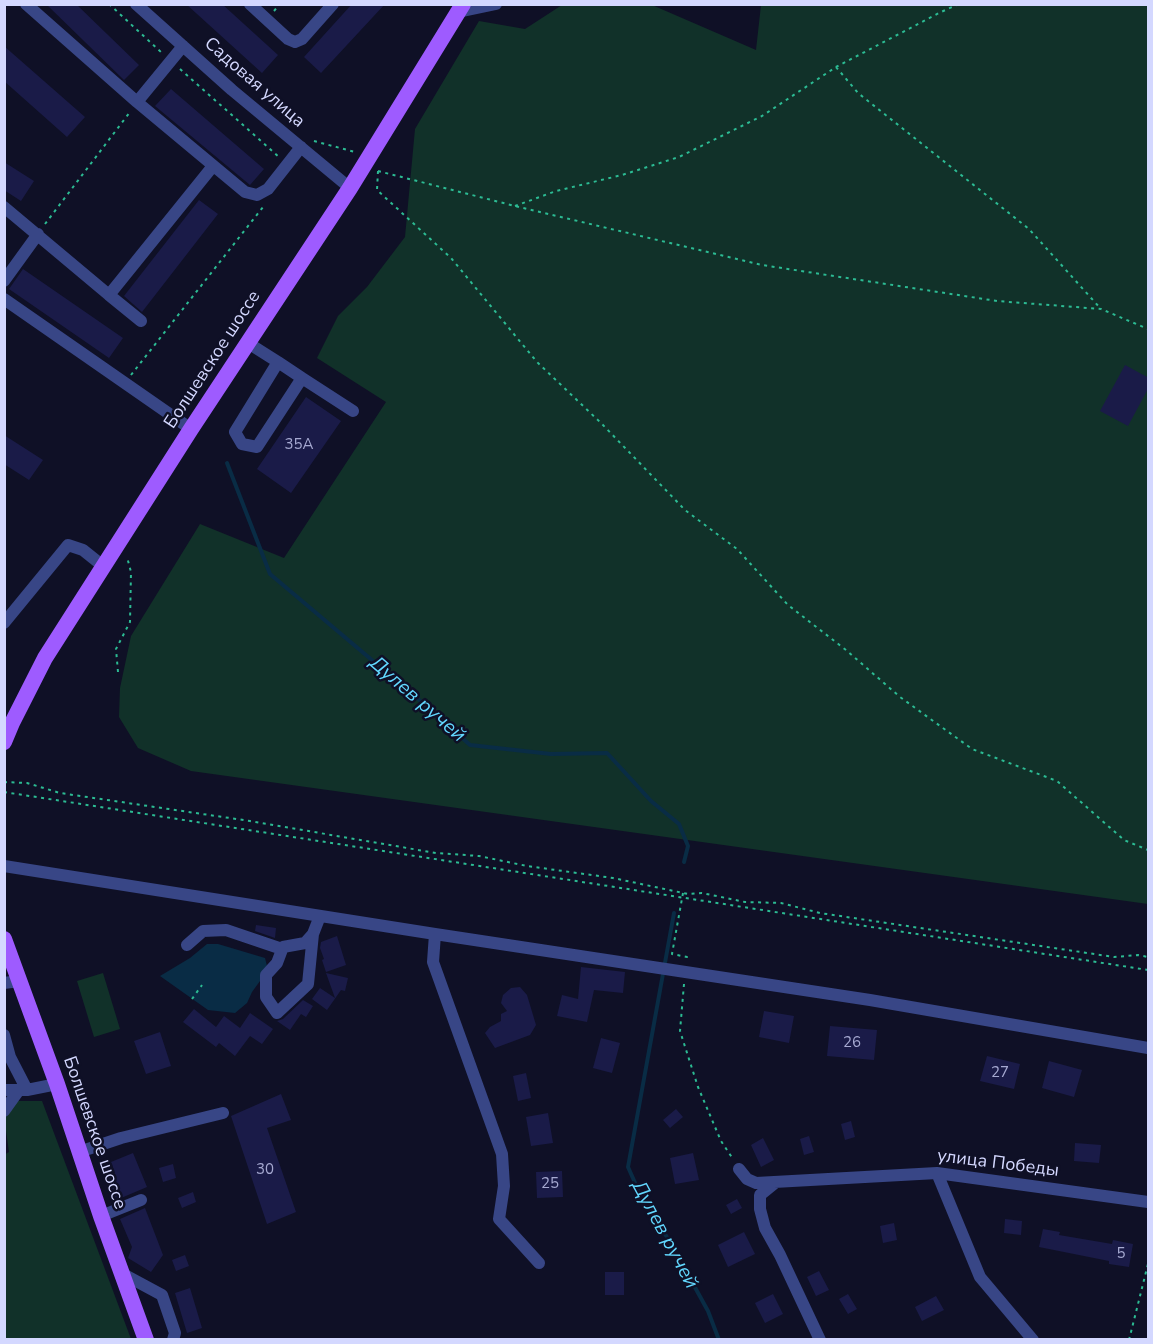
<!DOCTYPE html>
<html>
<head>
<meta charset="utf-8">
<style>
	body { margin:0 }
	#map { position:relative; width:1153px; height:1344px; overflow:hidden; background:#0f1026; font-family:"Nunito Sans",sans-serif }
	canvas { display:block }
	.frame { position:absolute; inset:0; border:6px solid #d4d8ff; pointer-events:none }
</style>
</head>
<body>
<div id="map">
<canvas width="1153" height="1344"></canvas>
<div class="frame"></div>
</div>
<script>
const c = document.querySelector('canvas').getContext('2d');
c.lineJoin = 'round';
function fill(path, color) {
  c.fillStyle = color;
  c.fill(path, 'evenodd');
}
function toPath(rows) {
  const path = new Path2D();
  for (const r of rows) {
    path.moveTo(r[0], r[1]);
    for (let i = 2; i < r.length; i += 2) path.lineTo(r[i], r[i + 1]);
  }
  return path;
}
function stroke(path, color, width, dash) {
  c.strokeStyle = color;
  c.lineWidth = width;
  c.lineCap = dash ? 'butt' : 'round';
  c.setLineDash(dash || []);
  c.stroke(path);
}
function label(font, color, halo, rows, align = 'center') {
  c.font = font + ' "Nunito Sans",sans-serif';
  c.lineWidth = 5;
  c.setLineDash([]);
  c.textBaseline = 'middle';
  c.strokeStyle = halo;
  c.fillStyle = color;
  for (const [text, x, y, turn = 0] of rows) {
    c.save();
    c.translate(x, y);
    c.rotate((+turn || 0) * Math.PI / 180);
    c.textAlign = isNaN(turn) ? turn : align;
    if (halo) c.strokeText(text, 0, 0);
    c.fillText(text, 0, 0);
    c.restore();
  }
}
fill(toPath([
	[562,5,652,5,756,50,761,5,1148,5,1148,904,191,771,138,748,119,717,120,688,131,636,200,524,284,558,386,402,317,358,338,316,367,287,405,237,415,129,479,21,525,29],
	[103,973,120,1029,94,1037,77,981],
	[4,1101,42,1101,131,1339,5,1339,4,1155,9,1152,5,1124]
]), '#113129');
fill(toPath([
	[207,944,218,944,265,958,268,970,252,992,247,1003,235,1013,208,1010,160,976,190,958]
]), '#092c45');
stroke(toPath([
	[227,463,270,574,437,715,470,745,551,754,607,753,651,801,679,824,688,846,684,862],
	[674,913,628,1167,640,1194,670,1242,708,1311,719,1340]
]), '#092c45', 4);
fill(toPath([
	[46,4,76,4,139,65,124,80],
	[186,4,222,4,278,55,262,73],
	[352,4,385,4,321,73,304,57],
	[4,46,85,117,67,137,4,81],
	[171,89,264,169,250,185,155,106],
	[4,162,34,181,21,201,4,190],
	[199,200,218,214,142,312,124,296],
	[23,269,123,338,109,358,9,289],
	[1125,365,1149,378,1149,387,1128,426,1100,411],
	[306,397,341,421,291,493,257,469],
	[4,435,43,460,29,480,4,464],
	[256,925,276,928,275,938,255,931],
	[337,936,346,965,326,972,322,960,324,959,320,948,321,942],
	[581,967,625,972,623,993,594,990,587,1022,557,1016,562,995,578,999],
	[326,973,348,978,345,991,341,990,327,1010,312,999,320,988,335,998],
	[520,987,527,995,536,1025,530,1035,495,1048,485,1033,490,1027,501,1021,501,1014,507,1011,501,1003,503,995,511,988],
	[303,1000,313,1006,306,1017,301,1014,290,1030,277,1021,283,1019],
	[194,1009,216,1027,224,1016,240,1028,250,1013,273,1029,262,1044,250,1036,235,1056,219,1043,216,1047,183,1022],
	[764,1011,794,1016,789,1043,759,1037],
	[830,1026,877,1030,874,1060,827,1056],
	[160,1032,171,1066,146,1074,134,1041],
	[601,1038,620,1043,612,1073,593,1068],
	[987,1056,1020,1064,1014,1089,980,1081],
	[1049,1061,1082,1070,1074,1097,1042,1088],
	[526,1073,531,1098,518,1101,513,1076],
	[281,1094,291,1120,267,1128,296,1212,267,1224,231,1116],
	[676,1109,683,1117,670,1128,663,1120],
	[548,1113,553,1143,531,1146,526,1117],
	[851,1121,855,1137,845,1140,841,1124],
	[809,1136,814,1152,804,1155,800,1139],
	[763,1138,774,1160,761,1167,751,1145],
	[1075,1143,1101,1145,1099,1163,1074,1161],
	[133,1153,147,1187,114,1201,104,1177,115,1173,111,1162],
	[693,1153,699,1180,675,1184,670,1158],
	[173,1164,176,1178,163,1182,159,1168],
	[562,1171,563,1197,537,1198,536,1172],
	[193,1192,196,1202,182,1208,178,1198],
	[737,1199,742,1208,731,1214,726,1205],
	[145,1208,163,1255,151,1272,128,1258,132,1247,120,1219],
	[1005,1219,1022,1221,1021,1235,1004,1233],
	[894,1223,897,1240,883,1243,880,1226],
	[1043,1229,1060,1232,1059,1235,1112,1244,1113,1240,1133,1244,1129,1267,1109,1264,1109,1261,1039,1247],
	[744,1232,755,1254,728,1267,718,1245],
	[185,1255,189,1266,176,1271,172,1260],
	[819,1271,829,1290,816,1296,807,1277],
	[605,1272,624,1272,624,1295,605,1295],
	[190,1288,202,1328,187,1333,175,1293],
	[773,1294,783,1314,765,1323,755,1303],
	[848,1294,857,1309,848,1314,839,1299],
	[936,1296,944,1310,922,1321,915,1307]
]), '#1a1b48');
stroke(toPath([
	[109,4,162,53],
	[274,11,280,4],
	[836,67,858,93,1029,229,1101,309],
	[180,69,279,157],
	[314,141,355,152],
	[378,171,377,190,451,258,537,362,601,423,685,510,737,549,788,605,846,650,900,697,972,749,1057,781,1124,840,1148,850],
	[378,171,515,206,762,265,997,301,1101,309,1148,329],
	[515,206,556,191,622,175,679,157,762,116,836,67,941,12,959,4],
	[45,224,130,112],
	[131,375,263,207],
	[118,672,116,649,130,622,131,572,127,557],
	[4,782,27,783,60,793,250,821,436,853,479,856,527,866,613,878,688,894,702,893,745,902,781,903,820,913,1114,957,1138,955,1148,957],
	[4,792,1148,970],
	[683,893,672,954,687,957,686,960],
	[684,984,680,1031,698,1087,721,1141,733,1159],
	[192,999,202,985],
	[1129,1340,1148,1264]
]), '#2cbb93', 2, [3, 4.5]);
stroke(toPath([
	[26,4,137,102],
	[136,4,232,90,350,188],
	[250,4,288,39,295,42,302,39,333,4],
	[458,12,496,4],
	[183,46,137,102,245,192,257,195,268,189,301,147],
	[4,207,109,295],
	[4,281,38,234],
	[4,299,191,429],
	[141,321,109,295,213,166],
	[248,343,278,362,302,378,257,447,242,444,235,432,278,362],
	[302,378,353,411],
	[4,623,68,545,83,550,103,566],
	[4,866,435,934,870,1000,1148,1048],
	[313,934,305,943,283,947,277,963,266,975,266,997,277,1013,308,984,313,934,320,916],
	[435,934,433,962,502,1154,504,1186,499,1219,539,1263],
	[187,945,203,931,226,930,282,949],
	[4,983,19,981],
	[4,1035,10,1057,27,1090],
	[4,1090,27,1090,57,1084],
	[4,1111,19,1090],
	[79,1152,121,1138,223,1113],
	[739,1169,747,1179,756,1183,937,1173,1148,1202],
	[937,1173,980,1277,1033,1340],
	[776,1182,760,1195,760,1209,765,1228,780,1255,820,1340],
	[101,1216,141,1200],
	[123,1274,162,1295,175,1333,173,1340]
]), '#384686', 12);
stroke(toPath([
	[4,742,12,723,45,658,191,429,350,188,463,4],
	[4,939,57,1084,101,1216,146,1340]
]), '#9e5bff', 16);
label('15px', '#a6a9d1', null, [
	["35А",299,445],
	["26",852,1043],
	["27",1000,1073],
	["30",265,1170],
	["25",550,1184],
	["5",1121,1254]
]);
label('18px', '#d4d8ff', '#0f1026', [
	["Садовая улица",254,83,41],
	["Болшевское шоссе",213,360,-57],
	["Болшевское шоссе",94,1133,71],
	["улица Победы",998,1164,7]
]);
label('italic 20px', '#62d8ff', '#0f1026', [
	["Дулев ручей",417,700,41],
	["Дулев ручей",664,1235,62]
]);
</script>
</body>
</html>
